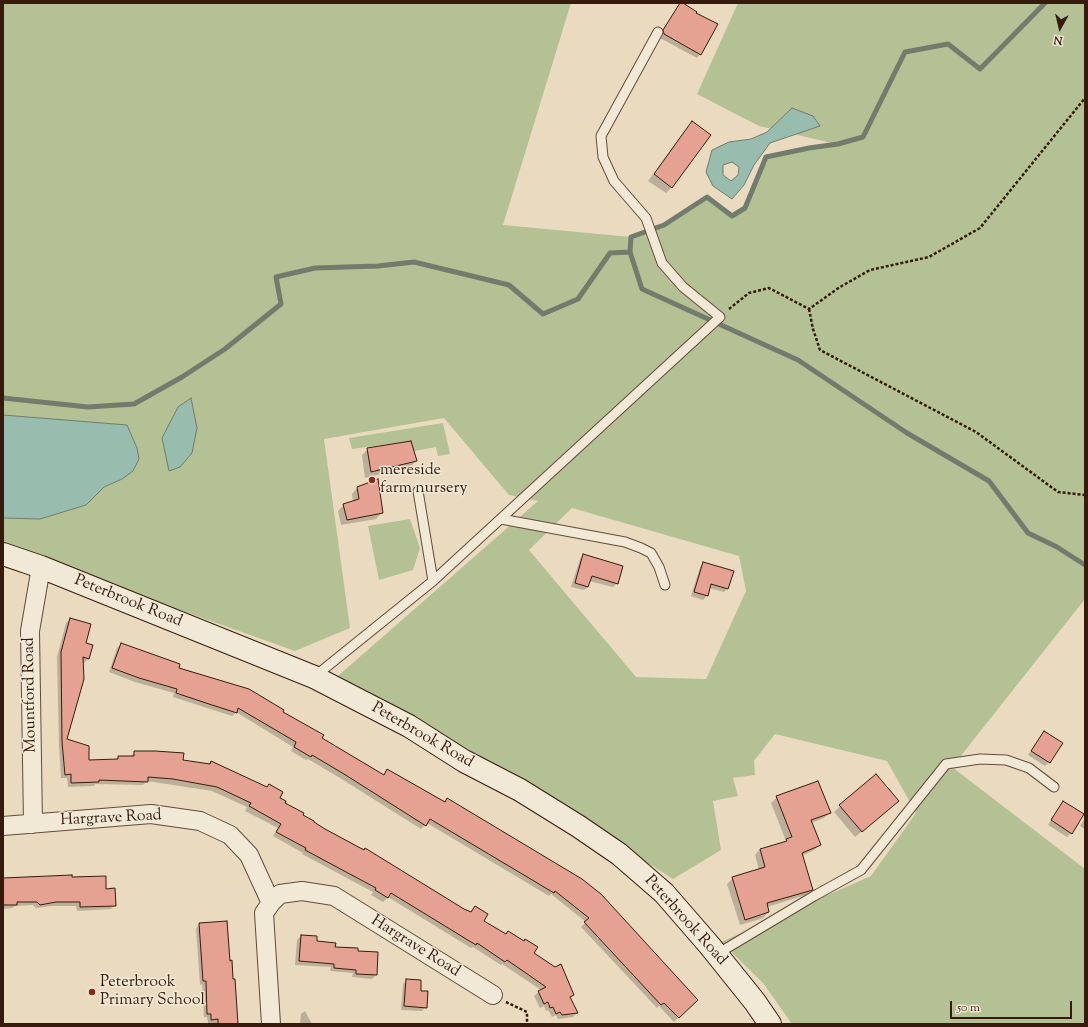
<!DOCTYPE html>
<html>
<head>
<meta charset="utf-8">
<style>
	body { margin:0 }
	#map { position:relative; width:1088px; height:1027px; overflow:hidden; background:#eadbc0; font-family:"Sorts Mill Goudy",serif }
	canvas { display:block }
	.frame { position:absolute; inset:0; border:4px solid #361b0c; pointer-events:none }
	.north { position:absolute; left:1040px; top:8px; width:40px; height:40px; -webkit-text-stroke:3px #f1e8d6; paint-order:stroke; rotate:188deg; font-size:11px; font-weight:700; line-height:16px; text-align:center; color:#361b0c }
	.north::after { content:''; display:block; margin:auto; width:14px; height:18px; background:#361b0c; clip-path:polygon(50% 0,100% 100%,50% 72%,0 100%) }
	.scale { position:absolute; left:950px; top:1001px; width:122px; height:18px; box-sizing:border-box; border:2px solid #361b0c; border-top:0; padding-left:5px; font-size:12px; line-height:14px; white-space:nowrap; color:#361b0c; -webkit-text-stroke:3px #f1e8d6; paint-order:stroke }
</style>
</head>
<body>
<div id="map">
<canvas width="1088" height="1027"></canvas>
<div class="frame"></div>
<div class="north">N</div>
<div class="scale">50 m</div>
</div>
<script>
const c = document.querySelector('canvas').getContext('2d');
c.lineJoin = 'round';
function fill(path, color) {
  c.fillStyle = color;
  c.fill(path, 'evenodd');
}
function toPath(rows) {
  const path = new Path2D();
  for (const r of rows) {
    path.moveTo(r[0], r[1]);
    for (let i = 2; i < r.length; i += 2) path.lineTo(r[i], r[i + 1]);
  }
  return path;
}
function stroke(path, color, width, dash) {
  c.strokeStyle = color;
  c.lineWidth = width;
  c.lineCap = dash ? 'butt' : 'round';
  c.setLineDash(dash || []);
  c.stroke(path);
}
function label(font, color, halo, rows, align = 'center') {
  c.font = font + ' "Sorts Mill Goudy",serif';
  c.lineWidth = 3;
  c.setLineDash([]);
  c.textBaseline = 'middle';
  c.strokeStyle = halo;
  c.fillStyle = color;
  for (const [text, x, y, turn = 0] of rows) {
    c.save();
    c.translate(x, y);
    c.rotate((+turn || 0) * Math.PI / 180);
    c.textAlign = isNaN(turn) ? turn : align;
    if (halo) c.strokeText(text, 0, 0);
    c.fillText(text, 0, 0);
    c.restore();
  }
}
fill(toPath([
	[3,3,571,3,503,225,631,237,664,225,707,197,732,216,745,208,766,157,809,148,836,144,759,126,697,94,738,3,1085,3,1085,599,952,767,1085,869,1085,1024,792,1024,763,983,721,942,871,876,916,813,887,761,775,734,754,761,755,775,733,778,738,796,713,801,721,850,673,879,498,768,338,676,538,501,509,495,444,418,324,439,350,628,295,651,163,604,3,545,3,518,40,519,86,505,104,487,122,479,127,425,3,415],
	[572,508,739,556,746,591,706,679,636,677,529,550],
	[443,423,450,454,438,456,436,447,414,451,411,441,352,449,349,438],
	[410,519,420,548,413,570,379,580,368,526]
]), '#b4c195');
const water = toPath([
	[792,108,813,116,820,126,770,143,754,165,744,185,732,199,713,186,706,172,712,150,729,142,751,139,767,132,792,108],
	[732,162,739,167,738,175,731,181,723,175,723,165,732,162],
	[191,398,197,428,192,453,180,467,169,471,162,438,178,407,191,398],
	[3,415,127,425,137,448,139,459,133,471,122,479,104,487,86,505,40,519,3,518,3,415]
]);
fill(water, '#98bcad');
stroke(water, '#717c6d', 1);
fill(toPath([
	[681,3,700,54,697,58,660,38,660,35,677,7],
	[693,122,672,187,666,193,648,181,687,128],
	[368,449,416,461,410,467,365,478,362,455],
	[358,487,382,512,376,519,341,525,338,511,344,505,353,502,352,494],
	[583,555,617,583,613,587,589,581,588,587,584,590,571,587,580,559],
	[703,564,727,589,724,592,709,588,707,596,703,600,691,596,700,567],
	[70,619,85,644,88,659,84,663,82,662,65,740,88,761,115,760,118,757,131,756,135,752,208,765,211,762,279,799,284,803,312,822,363,851,365,849,464,909,470,912,475,907,482,921,532,953,573,995,569,998,577,1013,573,1017,558,1019,556,1015,552,1017,548,1010,546,1011,544,1006,540,1008,534,996,541,990,502,964,501,965,473,947,471,948,388,897,383,902,371,895,373,892,302,854,303,853,273,836,278,828,245,811,247,807,212,791,147,781,143,785,95,784,94,786,68,787,67,778,61,778,59,746,57,657,66,623],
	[121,644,282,712,321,739,383,775,388,771,444,803,447,799,696,1000,674,1022,659,1006,657,1008,581,927,586,922,551,894,549,896,427,823,421,829,340,778,308,759,306,760,291,751,293,747,236,712,232,716,173,697,174,693,135,682,109,672,117,648],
	[1044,732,1049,762,1045,766,1028,755],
	[876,775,891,807,855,837,834,812],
	[777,797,829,813,824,818,811,823,820,845,814,850,802,856,812,889,806,895,767,907,768,912,763,918,740,925,727,884,733,878,759,870,755,855,760,849,786,841,771,803],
	[1063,802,1071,833,1067,837,1048,825],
	[1085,818,1085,829,1080,826],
	[71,879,105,890,115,905,111,909,77,911,76,906,51,906,36,908,33,905,15,906,12,908,3,909,3,880],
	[200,924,229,962,237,1021,238,1021,238,1024,210,1024,208,1023,207,1017,204,1017,202,984,200,985,196,928],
	[301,936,316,942,334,948,357,952,376,975,372,979,352,977,353,973,330,971,331,967,295,965,297,940],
	[407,980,419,992,426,1007,422,1011,401,1010,403,984],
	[305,1011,312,1024,300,1024,301,1014]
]), '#0003');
stroke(toPath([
	[1045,3,980,69,948,44,905,52,863,137,838,144,809,148,766,157,745,208,732,216,707,197,664,225,631,237,630,252,642,289,798,360,907,433,989,481,1028,533,1057,547,1085,565],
	[3,398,88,407,134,404,182,377,225,349,281,304,276,277,315,268,378,266,414,262,509,285,543,314,578,299,610,253,630,252]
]), '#717c6d', 5);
const building = toPath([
	[680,3,683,3,697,12,696,13,718,24,701,55,664,34,663,30,680,3],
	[692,121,711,135,672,188,654,174,692,121],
	[411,441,417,461,371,472,367,448,411,441],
	[378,479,383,513,347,520,343,504,359,499,357,487,378,479],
	[583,554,623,566,618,584,592,576,588,587,575,583,583,554],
	[703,562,734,571,728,589,711,584,708,596,694,592,703,562],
	[70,618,91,624,86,643,93,645,89,659,83,657,84,679,67,739,89,746,89,760,118,759,118,756,134,756,134,751,155,751,184,753,183,760,210,764,211,761,267,787,269,784,283,792,280,798,286,801,285,803,304,813,303,815,314,821,314,822,325,829,364,850,365,848,464,909,471,912,475,906,488,914,484,921,506,934,508,931,524,941,525,939,538,947,534,953,555,967,561,964,574,995,570,997,578,1013,562,1015,560,1012,556,1014,553,1007,550,1008,548,1002,544,1004,538,991,546,987,507,960,505,962,477,943,476,945,391,893,388,898,375,890,376,888,305,850,306,848,276,832,281,824,249,806,251,803,217,787,173,779,148,777,148,782,99,780,99,782,71,783,71,774,65,775,62,742,61,652,70,618],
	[121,643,180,664,179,668,249,689,284,710,283,712,324,735,322,738,384,775,387,769,445,802,447,798,582,879,601,894,698,1000,679,1018,664,1003,661,1005,584,922,589,918,555,891,554,893,430,819,426,826,344,774,312,755,311,757,294,747,296,742,238,708,237,713,209,704,176,693,177,689,139,678,112,668,121,643],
	[1044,731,1063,743,1050,763,1031,751,1044,731],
	[876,774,899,801,862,832,839,805,876,774],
	[818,781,831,813,811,820,821,845,802,853,813,890,767,903,769,912,745,920,732,877,765,867,760,849,787,841,786,839,792,837,776,796,818,781],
	[1063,801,1084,814,1072,834,1051,820,1063,801],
	[72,875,72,877,106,876,106,889,115,888,116,906,80,907,80,902,56,902,40,905,37,902,17,902,17,905,3,905,3,878,72,875],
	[227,921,230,961,232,960,233,979,235,979,238,1024,218,1024,218,1019,211,1020,211,1014,207,1014,206,981,203,981,199,923,227,921],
	[301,935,317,936,317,941,336,943,335,947,358,948,358,951,378,952,377,975,356,974,356,970,334,968,334,964,299,961,301,935],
	[406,979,421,980,421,991,428,991,427,1008,404,1006,406,979]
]);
fill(building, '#e5a292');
stroke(building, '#361b0c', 1);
const lane = toPath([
	[418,491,433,581],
	[501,519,625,542,641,548,651,553,659,567,665,585],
	[314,677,433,581,720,317,683,287,662,263,646,218,614,181,603,157,601,136,658,32],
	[717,954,814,896,861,870,946,764,980,759,1006,760,1029,768,1054,787]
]);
const street = toPath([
	[33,824,30,631,41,567],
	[3,826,151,814,200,821,230,835,249,855,271,903,264,913,271,1024],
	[271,903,280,894,302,891,334,896,493,995]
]);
const secondary = toPath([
	[3,554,41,567,314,677,409,726,464,761,520,790,578,826,619,854,664,893,710,946,755,1002,770,1024]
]);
stroke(lane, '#634b39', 11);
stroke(street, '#634b39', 20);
stroke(secondary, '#361b0c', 24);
stroke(toPath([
	[729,309,749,293,769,288,809,309,840,287,870,270,929,257,980,228,1085,98],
	[809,309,813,329,820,350,976,432,1058,492,1085,495],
	[506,1002,527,1012,527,1024]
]), '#361b0c', 2.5, [3, 2]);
stroke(lane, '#f1e8d6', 9);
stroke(street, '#f1e8d6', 18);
stroke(secondary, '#f1e8d6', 22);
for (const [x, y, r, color] of [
	[372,480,4,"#8f2418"],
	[92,992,4,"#8f2418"]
]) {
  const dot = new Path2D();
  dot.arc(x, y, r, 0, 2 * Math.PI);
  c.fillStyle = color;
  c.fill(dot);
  stroke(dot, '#f1e8d6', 1.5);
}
label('16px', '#361b0c', '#f1e8d6', [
	["mereside",380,471],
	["farm nursery",380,489],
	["Peterbrook",100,983],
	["Primary School",100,1001]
], 'left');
label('16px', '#361b0c', '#f1e8d6', [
	["Peterbrook Road",128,602,22],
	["Mountford Road",31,695,-91],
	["Peterbrook Road",422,736,30],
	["Hargrave Road",111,819,-3],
	["Peterbrook Road",685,921,48],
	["Hargrave Road",415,947,32]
]);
</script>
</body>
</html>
